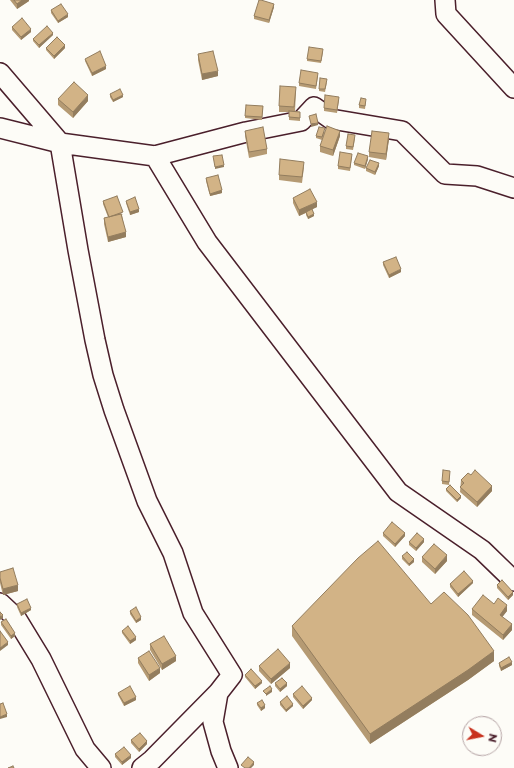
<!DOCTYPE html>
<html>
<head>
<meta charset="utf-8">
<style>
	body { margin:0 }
	#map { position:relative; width:514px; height:768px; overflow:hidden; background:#fdfcf7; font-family:"Playpen Sans",sans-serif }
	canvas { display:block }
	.north { position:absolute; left:462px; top:716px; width:40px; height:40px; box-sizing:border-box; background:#fdfcf7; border:1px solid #b5a4a5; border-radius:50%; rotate:100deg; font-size:11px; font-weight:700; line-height:16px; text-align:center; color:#4a1f2b }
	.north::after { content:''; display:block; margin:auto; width:14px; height:18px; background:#c8321e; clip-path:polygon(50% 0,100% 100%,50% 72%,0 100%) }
</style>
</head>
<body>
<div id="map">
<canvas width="514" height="768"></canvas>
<div class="north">N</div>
</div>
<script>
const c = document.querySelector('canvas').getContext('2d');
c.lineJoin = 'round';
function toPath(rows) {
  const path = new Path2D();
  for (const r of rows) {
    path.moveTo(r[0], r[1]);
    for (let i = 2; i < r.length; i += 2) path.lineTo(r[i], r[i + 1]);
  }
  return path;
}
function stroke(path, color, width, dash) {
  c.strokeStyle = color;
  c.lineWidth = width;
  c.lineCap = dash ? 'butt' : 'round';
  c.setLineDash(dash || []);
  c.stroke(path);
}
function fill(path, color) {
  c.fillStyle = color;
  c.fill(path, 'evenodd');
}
const minor = toPath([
	[445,0,446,14,514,88],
	[0,73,60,143,78,250,95,340,103,375,114,410,147,501,173,553,193,613,232,675,218,693,152,760,142,768],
	[0,128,60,143,155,156,207,242,398,492,482,550,514,581],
	[155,156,246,132,301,121,314,107,331,119,402,131,445,174,477,176,514,188],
	[0,603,16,618,41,659,85,749,101,768],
	[218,693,213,722,221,751,228,768]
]);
stroke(minor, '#4a1f2b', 22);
stroke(minor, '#fdfcf7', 19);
fill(toPath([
	[10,0,29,0,29,1,17,9],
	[274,7,269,23,254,19,254,16],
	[51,10,68,17,58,23,51,13],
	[12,27,31,32,21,40,12,30],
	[53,35,39,48,33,41,33,39],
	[46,48,65,48,54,59,46,50],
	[323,52,321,63,307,61,307,59],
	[198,54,218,76,202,80,198,60],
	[85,59,106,69,92,76,85,61],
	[318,76,316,89,299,86,299,83],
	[327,82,325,92,319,91,319,89],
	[296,92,295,111,300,112,300,121,289,120,289,112,279,112,279,106],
	[110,94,123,97,113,102,110,97],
	[58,99,88,101,73,118,58,105],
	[339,100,337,113,324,111,324,108],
	[366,101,365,109,359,108,359,105],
	[263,106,262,120,245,118,245,116],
	[245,131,267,149,267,154,249,158,245,136],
	[325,131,322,140,316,138,316,136],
	[340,136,333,156,320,152,320,146],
	[355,138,353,150,346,149,346,146],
	[389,139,386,160,369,157,369,152],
	[352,156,350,171,338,169,338,166],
	[368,159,365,169,354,165,354,163],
	[379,166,375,175,366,171,366,168],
	[304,167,302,183,279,180,279,175],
	[206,178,222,193,210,196,206,181],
	[293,198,317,207,312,209,314,216,308,219,306,215,306,213,299,216,293,203],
	[103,201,123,215,122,215,126,237,108,242,104,224,104,218,108,217,103,204],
	[126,201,139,212,130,215,126,203],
	[383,262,401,272,389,278,383,265],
	[450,474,449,485,442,484,442,481],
	[461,480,492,491,477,507,460,492],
	[446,489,461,498,457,502,446,491],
	[383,533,405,536,395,547,383,536],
	[409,542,424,542,416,551,409,545],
	[402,556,414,562,409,566,402,559],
	[422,557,447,561,435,574,422,562],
	[0,572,18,591,3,595,0,583],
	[473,583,458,597,450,587,450,584],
	[497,585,513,595,508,600,497,588],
	[17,604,31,610,21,616,17,607],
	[431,604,494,661,468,680,370,744,292,636,292,626],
	[494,604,507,611,502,617,512,630,503,640,472,615,472,609],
	[130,611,141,620,136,623,130,614],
	[1,622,15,636,11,639,1,625],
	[122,631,136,640,130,644,122,633],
	[150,644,176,661,162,670,150,650],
	[138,658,160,673,149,681,138,663],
	[499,663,512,665,501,671,499,666],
	[259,666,290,668,271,684,259,671],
	[245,675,262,683,255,689,245,677],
	[275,683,287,686,280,692,275,686],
	[118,693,136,700,124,706,118,695],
	[293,694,312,700,303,709,293,697],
	[280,702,293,706,286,712,280,705],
	[257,703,265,708,261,711,257,705],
	[131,740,147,744,139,752,131,743],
	[115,754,131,758,122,765,115,757]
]), '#b59a73');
fill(toPath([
	[22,0,29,0,29,1,17,9,17,4],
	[274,4,274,7,269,23,269,20],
	[68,14,68,17,58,23,58,21],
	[31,29,31,32,21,40,21,37],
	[53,33,53,35,39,48,39,45],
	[65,45,65,48,54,59,54,56],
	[106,66,106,69,92,76,92,73],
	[218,71,218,76,202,80,202,74],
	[88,95,88,101,73,118,73,112],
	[123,95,123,97,113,102,113,100],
	[318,123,318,125,311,127,311,124],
	[340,131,340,136,333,156,333,150],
	[389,133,389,139,386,160,386,154],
	[368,156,368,159,365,169,365,166],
	[379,163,379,166,375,175,375,172],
	[224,165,224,167,215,169,215,167],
	[222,190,222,193,210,196,210,194],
	[317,202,317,207,299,216,299,210],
	[139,209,139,212,130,215,130,212],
	[314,214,314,216,308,219,308,217],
	[126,232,126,237,108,242,108,237],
	[401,269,401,272,389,278,389,275],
	[492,486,492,491,477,507,477,502],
	[461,496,461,498,457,502,457,500],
	[405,533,405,536,395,547,395,544],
	[424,539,424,542,416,551,416,548],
	[447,555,447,561,435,574,435,569],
	[414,559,414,562,409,566,409,564],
	[473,581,473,583,458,597,458,594],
	[18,585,18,591,3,595,3,589],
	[513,592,513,595,508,600,508,597],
	[507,605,507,611,500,620,500,615],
	[31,608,31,610,21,616,21,613],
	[3,615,3,618,0,620,0,617],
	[141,617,141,620,136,623,136,621],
	[512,624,512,630,503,640,503,635],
	[15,633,15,636,11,639,11,636],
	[136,637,136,640,130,644,130,641],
	[8,642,8,645,0,651,0,648],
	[494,651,494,661,468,680,370,744,370,734],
	[176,656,176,661,162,670,162,664],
	[512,662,512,665,501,671,501,668],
	[290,663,290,668,271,684,271,679],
	[160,668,160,673,149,681,149,675],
	[262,681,262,683,255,689,255,686],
	[287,683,287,686,280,692,280,689],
	[272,689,272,692,266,696,266,694],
	[136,697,136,700,124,706,124,703],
	[312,698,312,700,303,709,303,706],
	[293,704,293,706,286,712,286,710],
	[265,705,265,708,261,711,261,708],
	[7,714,7,717,0,719,0,717],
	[147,741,147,744,139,752,139,749],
	[131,755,131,758,122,765,122,762],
	[254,762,254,765,251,768,249,768]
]), '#937d5e');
const building = toPath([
	[14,0,22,0,17,4,14,0],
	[259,0,261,0,274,4,269,20,254,16,259,0],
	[61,4,68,14,58,21,51,10,61,4],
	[22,18,31,29,21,37,12,27,22,18],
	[47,26,53,33,39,45,33,39,47,26],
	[57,37,65,45,54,56,46,48,57,37],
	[309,47,323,49,321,61,307,59,309,47],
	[100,51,106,66,92,73,85,59,100,51],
	[213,51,218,71,202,74,198,54,213,51],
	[301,70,318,73,316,86,299,83,301,70],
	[320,78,327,79,325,89,319,89,320,78],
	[74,82,88,95,73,112,58,99,74,82],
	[280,86,296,87,294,107,279,106,280,86],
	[120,89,123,95,113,100,110,94,120,89],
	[325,95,339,97,337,110,324,108,325,95],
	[361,98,366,99,365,106,359,105,361,98],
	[246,105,263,106,262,117,245,116,246,105],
	[289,111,300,112,300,118,289,117,289,111],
	[316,114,318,123,311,124,309,116,316,114],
	[327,126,340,131,333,150,320,146,327,126],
	[263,127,267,149,249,152,245,131,263,127],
	[319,127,325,128,322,137,316,136,319,127],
	[372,131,389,133,386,154,369,152,372,131],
	[348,134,355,135,353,147,346,146,348,134],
	[340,152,352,154,350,168,338,166,340,152],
	[358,153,368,156,365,166,354,163,358,153],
	[222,155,224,165,215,167,213,156,222,155],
	[280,159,304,162,302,177,279,175,280,159],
	[370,160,379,163,375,172,366,168,370,160],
	[218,175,222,190,210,194,206,178,218,175],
	[310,189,317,202,299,210,293,198,310,189],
	[117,196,123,212,109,217,103,201,117,196],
	[135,197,139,209,130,212,126,201,135,197],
	[312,209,314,214,308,217,306,212,312,209],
	[121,214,126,232,108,237,104,218,121,214],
	[396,257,401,269,389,275,383,262,396,257],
	[443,470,450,471,449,482,442,481,443,470],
	[475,470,492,486,477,502,460,487,464,483,461,480,468,473,471,475,475,470],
	[450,485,461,496,457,500,446,489,450,485],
	[392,522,405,533,395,544,383,533,392,522],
	[417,533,424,539,416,548,409,542,417,533],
	[378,541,431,604,444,592,468,615,494,651,468,670,370,734,292,626,358,558,378,541],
	[434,544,447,555,435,569,422,557,434,544],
	[407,552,414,559,409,564,402,556,407,552],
	[13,568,18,585,3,589,0,578,0,572,13,568],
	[464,571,473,581,458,594,450,584,464,571],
	[502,580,513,592,508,597,497,585,502,580],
	[483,595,494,604,498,598,507,605,500,615,512,624,503,635,472,609,483,595],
	[27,599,31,608,21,613,17,604,27,599],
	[136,607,141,617,136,621,130,611,136,607],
	[0,612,3,615,0,617,0,612],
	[6,619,15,633,11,636,1,622,6,619],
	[128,626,136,637,130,641,122,631,128,626],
	[0,631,8,642,0,648,0,631],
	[164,636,176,656,162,664,150,644,164,636],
	[278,649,290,663,271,679,259,666,278,649],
	[149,651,160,668,149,675,138,658,149,651],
	[509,657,512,662,501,668,499,663,509,657],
	[251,669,262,681,255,686,245,675,251,669],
	[282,678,287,683,280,689,275,683,282,678],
	[130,686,136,697,124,703,118,693,130,686],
	[270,686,272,689,266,694,263,691,270,686],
	[302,686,312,698,303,706,293,694,302,686],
	[287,696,293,704,286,710,280,702,287,696],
	[262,700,265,705,261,708,257,703,262,700],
	[3,703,7,714,0,717,0,704,3,703],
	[140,733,147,741,139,749,131,740,140,733],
	[124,747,131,755,122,762,115,754,124,747],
	[248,757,254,762,249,768,245,768,241,765,248,757],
	[13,766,14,768,8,768,13,766]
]);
fill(building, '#d2b386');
stroke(building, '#937d5e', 1);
</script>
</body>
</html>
